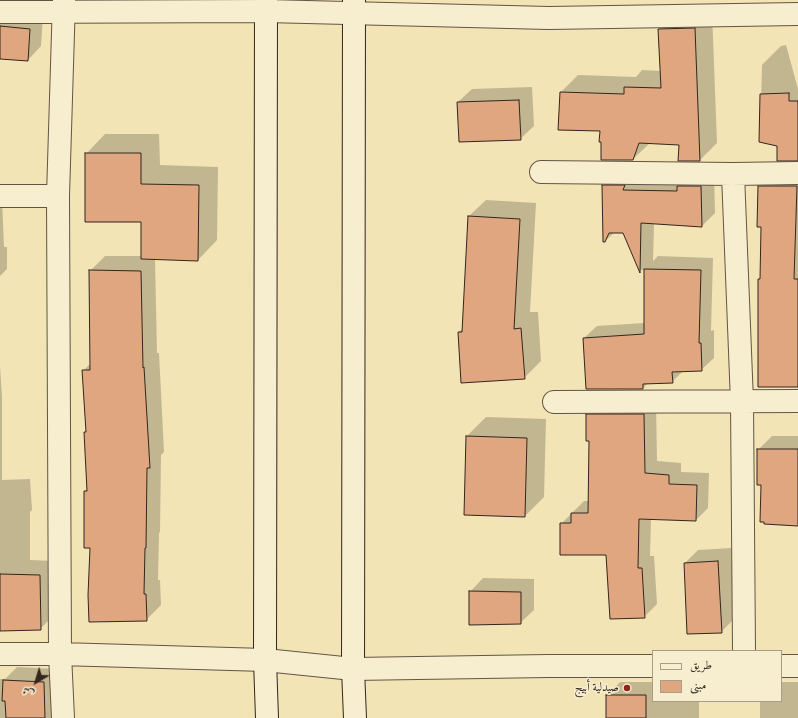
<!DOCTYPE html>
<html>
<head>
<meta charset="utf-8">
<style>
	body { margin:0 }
	#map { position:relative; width:798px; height:718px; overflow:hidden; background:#f2e4b5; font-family:"IM FELL Great Primer",Amiri,serif }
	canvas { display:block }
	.legend { position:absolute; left:652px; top:650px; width:130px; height:52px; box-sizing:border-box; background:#f7edcf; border:1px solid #a99d88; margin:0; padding:5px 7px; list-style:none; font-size:12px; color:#33251d }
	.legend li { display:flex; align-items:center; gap:8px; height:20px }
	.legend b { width:20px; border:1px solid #a99d88 }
	.north { position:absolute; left:16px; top:662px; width:40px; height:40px; -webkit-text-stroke:3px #f7edcf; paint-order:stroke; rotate:218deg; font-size:11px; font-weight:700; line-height:16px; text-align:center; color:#33251d }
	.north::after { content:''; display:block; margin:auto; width:14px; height:18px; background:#33251d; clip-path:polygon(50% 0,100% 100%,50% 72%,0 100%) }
</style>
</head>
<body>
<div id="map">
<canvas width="798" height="718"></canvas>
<ul class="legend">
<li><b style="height:5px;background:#f7edcf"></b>طريق</li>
<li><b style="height:11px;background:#dfa680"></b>مبنى</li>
</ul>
<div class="north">ش</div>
</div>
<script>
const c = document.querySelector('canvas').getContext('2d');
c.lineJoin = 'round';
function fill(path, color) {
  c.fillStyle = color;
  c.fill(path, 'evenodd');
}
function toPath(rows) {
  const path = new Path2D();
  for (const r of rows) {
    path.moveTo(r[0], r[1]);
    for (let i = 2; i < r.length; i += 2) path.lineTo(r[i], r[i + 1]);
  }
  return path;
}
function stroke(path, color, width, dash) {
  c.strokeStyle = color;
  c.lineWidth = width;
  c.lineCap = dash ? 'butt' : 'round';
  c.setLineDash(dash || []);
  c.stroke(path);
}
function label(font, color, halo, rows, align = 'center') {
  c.font = font + ' "IM FELL Great Primer",Amiri,serif';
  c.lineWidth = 3;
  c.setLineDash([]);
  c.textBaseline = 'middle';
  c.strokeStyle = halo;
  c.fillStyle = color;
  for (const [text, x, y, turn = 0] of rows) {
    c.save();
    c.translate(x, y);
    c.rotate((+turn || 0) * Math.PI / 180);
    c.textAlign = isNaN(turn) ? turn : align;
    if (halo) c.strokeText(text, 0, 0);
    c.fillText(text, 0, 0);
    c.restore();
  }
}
fill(toPath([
	[712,11,717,143,700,160,680,144,650,143,633,159,561,92,578,75,636,77,642,70,661,71,659,29,677,12],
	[0,12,43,16,41,46,28,60,0,58],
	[786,45,798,89,798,131,760,141,762,65,781,46],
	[532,87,534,126,520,139,458,102,472,89],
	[105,134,159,134,160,165,218,167,217,240,198,260,155,259,157,353,159,353,164,452,161,455,160,532,159,533,158,580,160,580,161,605,146,620,91,547,85,491,88,489,85,433,87,431,83,371,91,363,90,271,105,256,142,256,142,221,86,154],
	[616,172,714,173,715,213,702,226,654,223,653,261,658,256,713,258,711,331,714,330,714,358,701,370,684,370,672,382,648,383,643,388,584,338,597,326,645,323,645,267,641,271,624,232,615,232,605,241,603,186],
	[774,172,798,172,798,386,759,280,761,278,762,226,759,187],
	[0,198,2,198,4,247,7,247,7,269,0,276],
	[486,200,536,203,530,312,538,312,541,361,524,378,459,332,463,328,469,216],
	[0,366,2,397,2,480,30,479,32,510,30,512,30,560,54,561,55,614,40,629,0,630],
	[600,402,656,402,657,461,681,463,681,472,709,473,708,508,696,520,651,518,650,556,654,556,657,604,644,617,607,554,561,524,584,501,589,501,590,440,587,415],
	[486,417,546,419,544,497,525,516,465,514,467,436],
	[772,436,798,436,798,525,758,450],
	[731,548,735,618,721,632,685,563,698,550],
	[483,578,534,579,534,610,520,623,470,592],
	[17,667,57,669,57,718,0,718,0,679,5,679],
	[620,682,653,682,653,701,699,701,699,718,607,718,607,696],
	[781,682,798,682,798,718,760,718,760,701,781,701]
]), '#0003');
const building = toPath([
	[0,26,30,29,28,61,0,59,0,26],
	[695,28,700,161,678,161,679,145,639,143,633,160,601,160,601,142,599,142,600,131,558,130,560,92,624,94,624,87,661,88,658,29,695,28],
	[789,93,789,101,798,101,798,161,777,161,777,146,759,142,760,94,789,93],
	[519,100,521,140,459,142,457,102,519,100],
	[85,153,141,153,141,184,199,185,198,261,141,259,141,222,85,222,85,153],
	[602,185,625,185,623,190,677,191,677,186,701,186,702,227,641,223,640,273,623,233,609,233,605,242,603,242,602,185],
	[758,186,797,186,794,279,798,279,798,387,758,387,758,279,760,279,761,227,757,227,758,186],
	[468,216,520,219,514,329,521,328,525,379,461,383,458,332,462,332,468,216],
	[644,269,701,270,699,343,701,343,702,371,672,372,673,383,643,384,643,389,586,389,583,338,644,334,644,269],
	[89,270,141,271,143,368,144,367,150,468,147,468,146,548,145,548,144,594,146,594,147,621,89,622,88,595,90,548,84,548,84,491,87,491,84,432,86,432,82,370,90,370,89,270],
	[586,414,644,414,645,473,669,475,669,484,697,485,696,521,639,519,638,568,642,568,645,618,610,619,606,555,560,555,560,523,571,523,571,513,588,513,589,441,586,441,586,414],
	[466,436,527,438,525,517,464,515,466,436],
	[757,449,798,449,798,526,764,524,764,522,760,522,761,485,757,485,757,449],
	[718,561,722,633,687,634,684,563,718,561],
	[0,574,40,575,41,630,0,631,0,574],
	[469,591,521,592,521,624,469,625,469,591],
	[3,680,44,682,45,718,6,718,5,701,2,701,3,680],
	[606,695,646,695,646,718,606,718,606,695]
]);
fill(building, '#dfa680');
stroke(building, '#33251d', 1);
const street = toPath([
	[0,12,266,11,549,18,798,14],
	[541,172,733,174,798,173],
	[733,174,742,402,744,651],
	[0,196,58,196],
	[554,402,798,401],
	[0,654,60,654,265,660,353,669,548,666,653,666],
	[781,666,798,666],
	[63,718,60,654,58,196,64,0]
]);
const secondary = toPath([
	[266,0,265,660,267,718],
	[354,0,353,669,355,718]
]);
stroke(street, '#635543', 24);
stroke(secondary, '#33251d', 24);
stroke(street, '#f7edcf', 22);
stroke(secondary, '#f7edcf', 22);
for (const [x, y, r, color] of [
	[627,688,4,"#8f2418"]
]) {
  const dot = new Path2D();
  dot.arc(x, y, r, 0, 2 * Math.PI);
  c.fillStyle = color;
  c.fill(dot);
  stroke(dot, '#f7edcf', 1.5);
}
label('12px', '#33251d', '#f7edcf', [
	["صيدلية أبيج",619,688]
], 'right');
</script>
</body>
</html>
